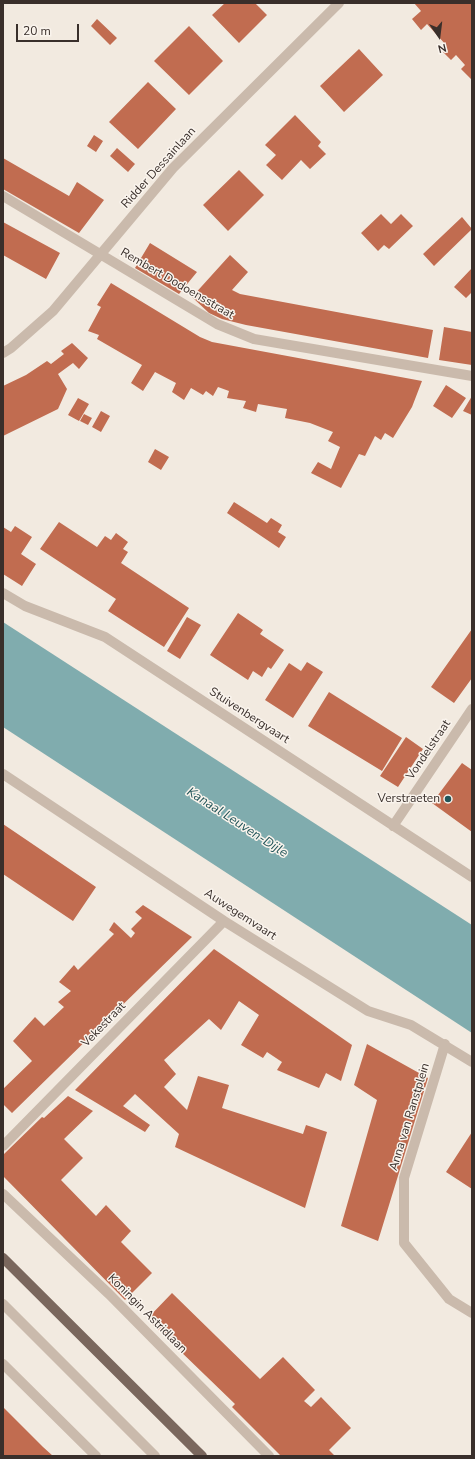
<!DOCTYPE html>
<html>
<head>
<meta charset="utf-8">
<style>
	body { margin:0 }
	#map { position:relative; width:475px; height:1459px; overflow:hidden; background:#f2eae0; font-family:"Nunito Sans",sans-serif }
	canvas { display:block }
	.frame { position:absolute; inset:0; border:4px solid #392f2b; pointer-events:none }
	.north { position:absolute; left:419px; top:16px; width:40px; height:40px; -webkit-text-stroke:3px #faf4ed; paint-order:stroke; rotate:166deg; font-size:11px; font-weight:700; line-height:16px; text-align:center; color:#392f2b }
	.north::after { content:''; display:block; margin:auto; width:14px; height:18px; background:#392f2b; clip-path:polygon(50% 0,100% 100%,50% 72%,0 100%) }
	.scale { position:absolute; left:16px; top:24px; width:63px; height:18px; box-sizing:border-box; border:2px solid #392f2b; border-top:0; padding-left:5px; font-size:12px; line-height:14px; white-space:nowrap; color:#392f2b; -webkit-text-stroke:3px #faf4ed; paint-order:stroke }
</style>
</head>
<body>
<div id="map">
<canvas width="475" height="1459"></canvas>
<div class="frame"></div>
<div class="north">N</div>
<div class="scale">20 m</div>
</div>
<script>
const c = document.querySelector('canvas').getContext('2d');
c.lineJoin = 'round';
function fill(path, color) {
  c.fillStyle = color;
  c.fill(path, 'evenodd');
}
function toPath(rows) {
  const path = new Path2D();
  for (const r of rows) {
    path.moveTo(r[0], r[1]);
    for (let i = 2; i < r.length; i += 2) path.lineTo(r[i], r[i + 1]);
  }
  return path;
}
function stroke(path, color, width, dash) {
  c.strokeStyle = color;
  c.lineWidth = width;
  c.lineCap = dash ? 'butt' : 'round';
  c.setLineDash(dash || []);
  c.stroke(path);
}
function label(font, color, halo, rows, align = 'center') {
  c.font = font + ' "Nunito Sans",sans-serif';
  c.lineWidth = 3;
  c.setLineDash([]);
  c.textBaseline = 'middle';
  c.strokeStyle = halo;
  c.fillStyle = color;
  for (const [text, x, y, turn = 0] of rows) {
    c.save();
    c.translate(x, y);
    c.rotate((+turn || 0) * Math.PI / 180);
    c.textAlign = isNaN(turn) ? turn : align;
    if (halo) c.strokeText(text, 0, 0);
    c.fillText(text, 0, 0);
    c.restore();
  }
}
fill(toPath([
	[3,622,472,925,472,1033,3,727]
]), '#80acae');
fill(toPath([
	[225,3,255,3,267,15,239,43,212,15],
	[414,3,472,4,472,80,461,69,465,65,456,55,451,60,441,50,446,45,427,24,421,30,412,19,421,11],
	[97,19,117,38,110,45,91,26],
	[189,26,223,61,189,95,154,61],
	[359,49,383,75,344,112,320,86],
	[148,82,176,109,138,149,109,122],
	[295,115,321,142,318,146,326,154,310,169,301,160,282,180,266,165,276,155,265,145],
	[94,135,103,141,96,152,87,146],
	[117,148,135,164,128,172,110,156],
	[3,158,69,196,77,182,104,200,79,233,3,189],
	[239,170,264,195,228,231,203,205],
	[381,214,391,224,401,214,413,226,389,249,384,245,378,251,361,233],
	[462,217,472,229,434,266,423,254],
	[3,222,60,253,46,279,3,255],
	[150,243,197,272,179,294,135,268],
	[230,255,248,272,232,290,240,294,433,330,428,358,246,325,222,319,209,313,192,297],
	[472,268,472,292,466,298,454,287],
	[111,283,200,337,212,342,422,381,412,407,393,438,385,433,381,440,375,436,365,456,359,454,341,488,311,473,318,462,331,469,340,447,328,441,333,432,310,423,285,418,287,409,258,404,256,412,243,408,246,401,227,398,229,391,218,387,213,396,206,391,203,395,191,388,184,400,172,392,176,383,155,372,143,391,131,383,142,365,97,339,99,335,88,331,101,307,97,305],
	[444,327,472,332,472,365,439,360],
	[72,343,88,358,79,369,73,363,58,374,67,389,58,409,3,436,3,386,26,375,47,361,51,364,64,354,61,351],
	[446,385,466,398,452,418,433,406],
	[472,396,472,415,463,411],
	[78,398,89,404,79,421,68,415],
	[101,411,110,416,101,432,92,427],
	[84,414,92,418,88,425,80,421],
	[155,449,169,457,161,470,148,462],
	[234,502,267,523,271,518,282,525,278,532,286,537,279,548,227,513],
	[59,522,97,547,105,536,111,540,116,533,128,542,123,549,128,552,121,563,189,608,164,647,108,611,116,599,40,549],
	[15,526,32,537,21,554,36,564,22,586,3,574,3,527,11,532],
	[238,613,263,630,260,634,284,650,271,669,268,667,262,677,253,671,248,680,210,655],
	[187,617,201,625,180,659,167,651],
	[472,629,472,678,454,703,431,687],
	[307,662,323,672,293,718,265,700,289,663,301,671],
	[329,692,402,738,382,771,308,726],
	[406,737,423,749,398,787,380,776],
	[462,763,472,770,472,832,432,803],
	[3,824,96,887,73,921,3,874],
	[143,905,192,937,12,1113,3,1104,3,1089,32,1061,13,1041,35,1017,44,1026,64,1007,58,1002,71,991,59,982,74,965,78,970,114,934,109,930,114,922,131,938,135,933,131,929,142,918,135,912],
	[214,949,352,1045,341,1081,326,1073,319,1088,277,1070,282,1062,267,1052,263,1058,241,1045,259,1015,239,1001,221,1030,209,1019,164,1060,176,1074,164,1087,187,1110,198,1076,229,1085,222,1108,303,1134,306,1125,327,1132,305,1208,175,1147,179,1134,135,1094,123,1106,150,1125,145,1132,75,1090],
	[367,1044,428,1078,378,1241,341,1226,377,1100,354,1085],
	[68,1096,93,1111,64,1139,83,1158,61,1180,96,1216,106,1205,131,1231,121,1242,152,1273,125,1300,3,1176,3,1155,42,1117,44,1118],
	[472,1132,472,1189,446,1172],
	[172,1293,260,1379,283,1357,315,1390,304,1401,311,1407,321,1397,351,1428,329,1450,335,1456,281,1456,232,1407,235,1404,147,1319],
	[3,1407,43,1447,53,1456,3,1456]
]), '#c16c50');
stroke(toPath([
	[3,196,217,324,254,339,472,376],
	[3,353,11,348,53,311,173,168,339,3],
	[3,593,25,606,105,637,472,877],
	[3,774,224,921,368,1011,411,1025,472,1062],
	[393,826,472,709],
	[445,1044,404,1178,404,1243,449,1299,472,1313],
	[3,1146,224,921],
	[3,1194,109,1294,269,1456],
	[3,1304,155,1456],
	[3,1364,96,1456]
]), '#cabaac', 10);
stroke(toPath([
	[3,1258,202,1456]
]), '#7a675d', 10);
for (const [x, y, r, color] of [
	[448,799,4,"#225559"]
]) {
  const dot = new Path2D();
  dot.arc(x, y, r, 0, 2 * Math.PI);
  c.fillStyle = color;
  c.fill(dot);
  stroke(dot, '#faf4ed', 1.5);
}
label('12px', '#392f2b', '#faf4ed', [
	["Ridder Dessainlaan",159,168,-48],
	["Rembert Dodoensstraat",177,284,30],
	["Stuivenbergvaart",249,716,33],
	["Vondelstraat",429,750,-56],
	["Auwegemvaart",240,915,33],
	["Vekestraat",104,1025,-46],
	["Anna van Ranstplein",410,1117,-73],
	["Koningin Astridlaan",147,1314,45]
]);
label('12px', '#392f2b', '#faf4ed', [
	["Verstraeten",440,799]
], 'right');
label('italic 13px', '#225559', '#faf4ed', [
	["Kanaal Leuven-Dijle",237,823,33]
]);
</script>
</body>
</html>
